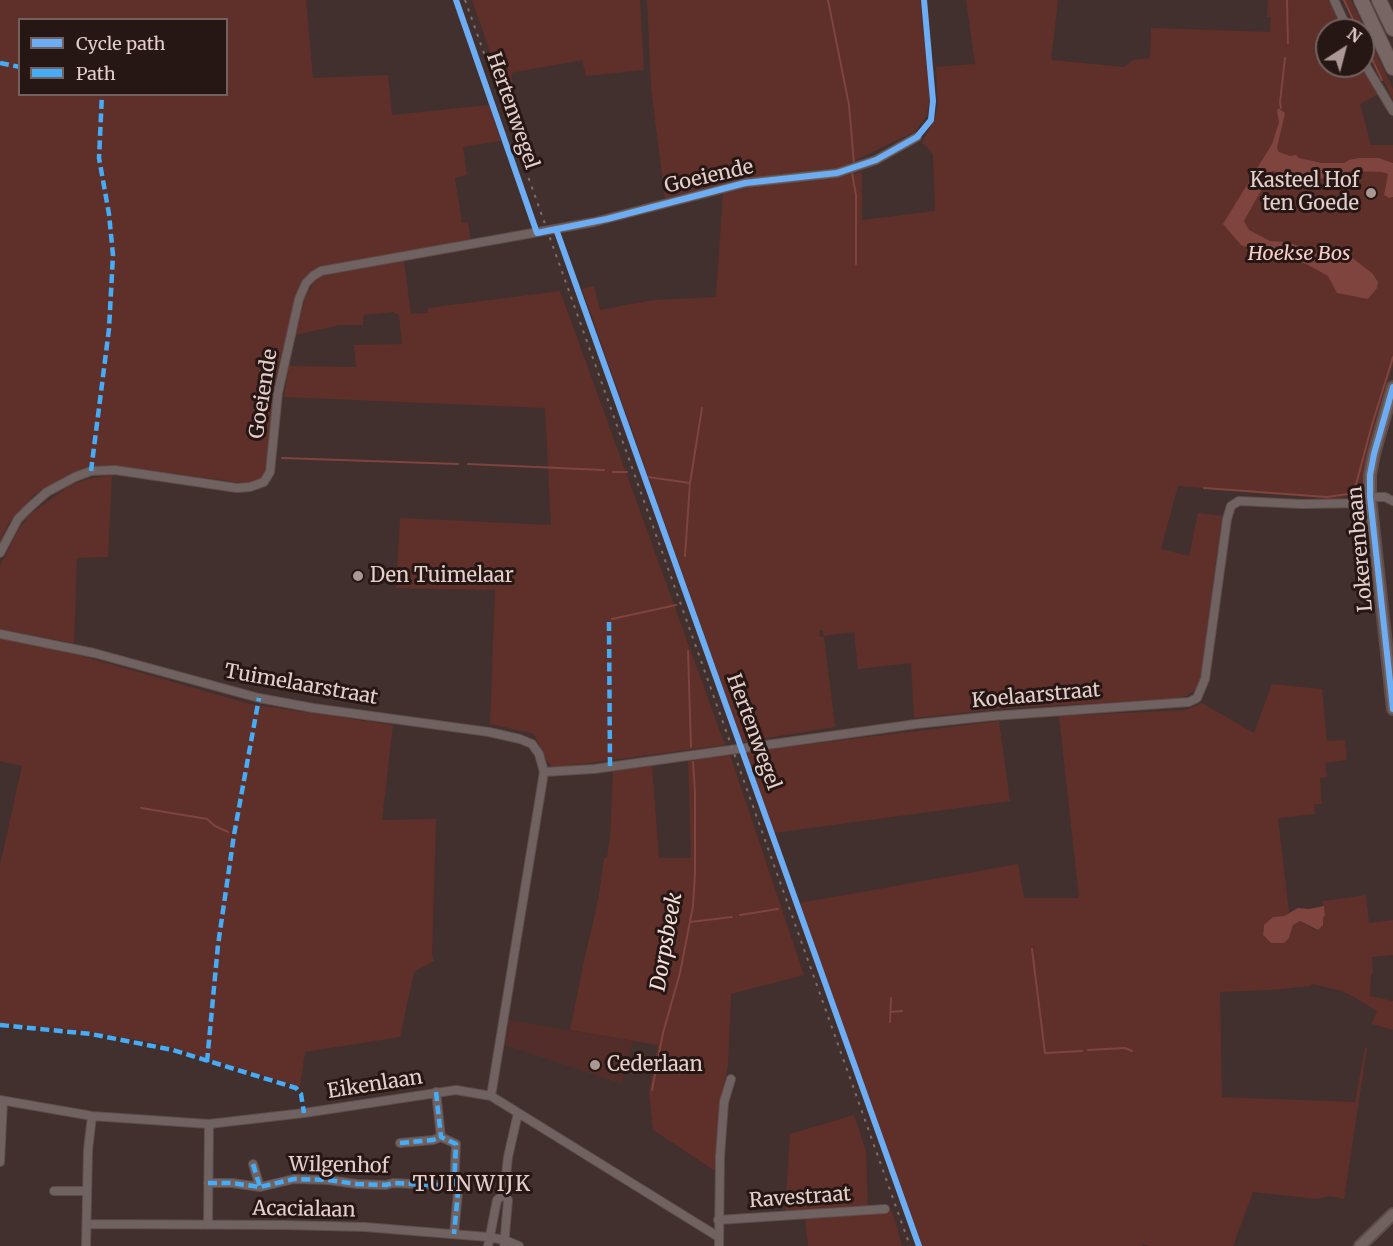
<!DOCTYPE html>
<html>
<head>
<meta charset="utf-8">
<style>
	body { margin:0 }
	#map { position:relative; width:1393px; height:1246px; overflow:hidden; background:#42302e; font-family:Merriweather,serif }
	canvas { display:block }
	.legend { position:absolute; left:18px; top:18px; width:210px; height:78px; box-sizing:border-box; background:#261715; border:2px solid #72615e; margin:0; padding:8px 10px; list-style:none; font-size:18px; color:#e4cfcb }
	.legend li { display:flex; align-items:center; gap:12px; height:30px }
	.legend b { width:30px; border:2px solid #72615e }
	.north { position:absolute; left:1315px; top:18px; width:60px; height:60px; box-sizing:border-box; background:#261715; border:2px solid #72615e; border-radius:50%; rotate:36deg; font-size:16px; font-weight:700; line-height:24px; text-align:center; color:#e4cfcb }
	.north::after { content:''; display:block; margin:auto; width:21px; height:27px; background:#ab9794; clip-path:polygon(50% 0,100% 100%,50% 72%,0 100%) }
</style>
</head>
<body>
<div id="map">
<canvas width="1393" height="1246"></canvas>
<ul class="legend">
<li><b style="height:8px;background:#6dadf4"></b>Cycle path</li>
<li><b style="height:8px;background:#46acf6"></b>Path</li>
</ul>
<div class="north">N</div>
</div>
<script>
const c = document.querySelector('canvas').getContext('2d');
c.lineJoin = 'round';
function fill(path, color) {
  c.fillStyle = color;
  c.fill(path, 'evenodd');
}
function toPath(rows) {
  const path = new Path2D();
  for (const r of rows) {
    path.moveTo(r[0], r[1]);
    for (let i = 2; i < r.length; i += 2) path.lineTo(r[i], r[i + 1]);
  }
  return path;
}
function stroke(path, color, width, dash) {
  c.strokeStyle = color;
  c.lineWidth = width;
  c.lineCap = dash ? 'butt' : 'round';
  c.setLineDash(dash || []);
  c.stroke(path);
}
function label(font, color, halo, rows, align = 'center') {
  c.font = font + ' Merriweather,serif';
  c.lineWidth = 6;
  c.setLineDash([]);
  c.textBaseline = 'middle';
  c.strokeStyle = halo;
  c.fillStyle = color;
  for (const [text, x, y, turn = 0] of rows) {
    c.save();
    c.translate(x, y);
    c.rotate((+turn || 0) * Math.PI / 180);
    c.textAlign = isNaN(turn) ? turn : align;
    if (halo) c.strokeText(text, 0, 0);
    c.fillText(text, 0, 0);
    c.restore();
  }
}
fill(toPath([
	[509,1020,633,1041,622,1084,505,1045]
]), '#522d29');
fill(toPath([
	[0,0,306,0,313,78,388,75,392,115,489,105,501,141,463,147,467,175,455,178,462,223,468,222,471,240,325,266,315,269,304,281,292,312,277,373,265,474,259,482,249,484,114,465,97,466,83,469,54,483,34,495,9,523,0,542],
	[20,20,226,20,226,94,20,94],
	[472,0,640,0,644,70,586,76,582,60,511,73,515,99,507,100],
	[647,0,920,0,930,95,927,115,916,131,842,167,743,179,665,198,651,88],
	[966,0,1058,0,1051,60,1124,67,1133,60,1150,58,1151,28,1270,32,1271,17,1267,17,1268,0,1328,0,1343,30,1327,30,1327,66,1362,66,1379,94,1360,104,1371,145,1393,145,1393,365,1383,397,1363,484,1354,496,1329,499,1178,486,1161,549,1189,556,1198,513,1222,516,1200,682,1196,689,1188,695,1176,699,1007,708,914,718,911,663,858,669,854,632,824,636,823,630,819,631,820,637,824,637,835,727,742,742,582,289,594,286,600,310,653,300,716,297,723,193,749,188,840,177,862,172,862,220,935,211,933,154,922,142,934,121,938,106,936,67,975,64],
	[1345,0,1351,0,1393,89,1393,100,1363,37,1363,30,1360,30],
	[404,261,411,314,428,313,428,308,560,291,725,745,558,767,552,766,547,762,534,734,490,724,495,590,396,588,400,518,551,525,545,408,284,397,289,366,356,367,354,345,402,344,399,315,393,312,364,315,363,325,340,325,296,335,305,298,316,279,322,276],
	[112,475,108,557,77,558,74,643,0,629,0,566,18,531,29,515,69,486,88,479],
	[0,638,68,652,250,704,393,725,382,820,436,819,432,954,434,961,414,972,400,1037,305,1052,300,1087,160,1044,86,1031,0,1023,0,865,22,766,0,761],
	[1272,684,1322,689,1327,741,1345,740,1347,760,1325,763,1327,777,1320,778,1322,804,1314,804,1315,814,1278,818,1289,912,1284,916,1273,917,1263,931,1263,935,1266,939,1289,938,1293,925,1300,921,1316,931,1323,925,1323,918,1325,915,1323,901,1366,895,1369,923,1393,920,1393,955,1372,957,1373,973,1371,974,1370,996,1393,1001,1393,1030,1372,1024,1377,1011,1354,997,1342,991,1312,984,1311,986,1271,990,1220,992,1222,1097,1355,1102,1365,1048,1367,1048,1344,1199,1330,1196,1317,1199,1253,1192,1233,1246,1150,1246,1143,1244,1142,1246,920,1246,800,903,1018,864,1024,898,1079,898,1059,716,1186,710,1202,703,1254,733],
	[999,721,1010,801,774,833,745,752],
	[730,755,804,975,731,994,728,1065,720,1105,715,1171,653,1130,649,1093,658,1045,570,1030,585,956,597,906,596,906,598,901,604,858,607,858,610,837,613,771,652,766,659,858,691,858,688,761],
	[854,1115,866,1151,868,1213,892,1211,902,1246,808,1246,805,1218,785,1213,790,1134]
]), '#5f2f2a');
fill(toPath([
	[1278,108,1285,113,1277,148,1279,152,1290,156,1296,155,1299,158,1322,163,1344,163,1349,160,1359,158,1378,158,1393,163,1393,197,1389,198,1384,195,1388,174,1382,172,1350,171,1339,178,1316,179,1272,171,1244,221,1249,230,1270,241,1288,242,1304,248,1312,255,1323,252,1351,257,1372,273,1378,282,1377,288,1368,299,1337,293,1328,276,1308,265,1294,259,1275,256,1259,247,1254,250,1241,245,1223,224,1272,144,1279,122,1277,112],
	[1324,906,1325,915,1323,918,1323,925,1318,930,1300,921,1293,925,1289,938,1284,943,1271,943,1263,935,1264,925,1273,917,1284,916,1298,908,1309,909]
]), '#7e443d');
stroke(toPath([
	[828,0,849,105,854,164],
	[1287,0,1288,43],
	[1344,0,1358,30],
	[1363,40,1382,80],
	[1281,108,1280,102,1285,58],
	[852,173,856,195,856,264],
	[282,458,458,464],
	[468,464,604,470],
	[613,472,627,472],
	[648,477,690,483],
	[1204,488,1327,497,1348,494,1354,489,1357,481,1371,428,1393,357],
	[685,556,690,483,702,408],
	[612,619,676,605],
	[688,651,691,747],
	[141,808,207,819,215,826,228,832],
	[740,915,778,909],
	[690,922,732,917],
	[1032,949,1045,1053,1082,1051],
	[891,1012,902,1011],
	[890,1022,891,998],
	[1088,1050,1125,1048,1132,1051],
	[652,1090,663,1033,680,973,693,906,695,873,695,792,693,762]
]), '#7e443d', 2);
const street = toPath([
	[1334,0,1348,30],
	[1363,61,1393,111],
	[1370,497,1385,497,1393,501],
	[0,553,18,519,30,507,47,492,75,477,91,471,115,470,237,488,250,487,264,482,270,472,278,393,299,299,306,283,313,276,321,271,594,222,745,183,837,173,876,160,917,137],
	[0,634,94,653,259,698,313,708,489,732,520,739,532,744,539,754,544,772,491,1096],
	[544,772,594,769,916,724,992,716,1189,702,1197,698,1205,679,1227,519,1231,506,1239,501,1302,504,1371,503],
	[436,1092,441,1137,456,1144,454,1186,458,1192,454,1234],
	[0,1100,92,1116,209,1124,304,1113,456,1090,491,1096,717,1236],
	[400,1143,433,1140,441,1137],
	[0,1162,3,1101],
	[253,1164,260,1187],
	[208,1183,232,1183,260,1187,294,1179,328,1180,357,1184,386,1185,393,1183,454,1186],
	[54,1191,87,1191],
	[718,1220,885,1209],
	[87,1224,284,1225,365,1227,488,1237,505,1240,519,1246],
	[208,1225,209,1124],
	[86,1246,88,1150,92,1116],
	[488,1246,497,1200,504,1194],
	[504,1246,508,1200,504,1194,508,1157,518,1113],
	[719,1246,720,1156,724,1102,731,1079]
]);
const secondary = toPath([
	[1393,387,1374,454,1370,475,1370,497,1393,709],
	[1360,1246,1393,1214]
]);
const highway = toPath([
	[1361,0,1393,68],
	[1379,0,1393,29]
]);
stroke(street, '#5d4d4b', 10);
stroke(secondary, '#5d4d4b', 14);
stroke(highway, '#5d4d4b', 16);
stroke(street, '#706260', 8);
stroke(secondary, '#71615f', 10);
stroke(highway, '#786664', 14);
stroke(toPath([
	[465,0,910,1246]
]), '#7a6e6c', 2, [3, 6]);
stroke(toPath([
	[0,63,20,67],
	[91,471,109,329,113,255,109,214,99,158,102,94],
	[609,622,610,767],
	[0,1025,91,1034,173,1050,296,1088,301,1094,304,1113],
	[207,1062,218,945,234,835,259,698],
	[436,1092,441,1137,456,1144,454,1186,458,1192,454,1234],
	[400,1143,433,1140,441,1137],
	[253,1164,260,1187],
	[208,1183,232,1183,260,1187,294,1179,328,1180,357,1184,386,1185,393,1183,454,1186]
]), '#46acf6', 4.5, [9, 4.5]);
stroke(toPath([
	[456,0,537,233,607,219,745,183,837,173,876,160,917,137,931,120,933,101,924,0],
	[556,229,919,1246],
	[1393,387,1374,454,1370,475,1370,497,1393,709]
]), '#6dadf4', 6);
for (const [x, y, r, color] of [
	[1371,193,6,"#ab9794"],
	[358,576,6,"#ab9794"],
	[595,1065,6,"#ab9794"]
]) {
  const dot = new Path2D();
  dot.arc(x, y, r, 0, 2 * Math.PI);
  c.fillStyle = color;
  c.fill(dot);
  stroke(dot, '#261715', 2);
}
label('20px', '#e4cfcb', '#261715', [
	["Hertenwegel",512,111,71],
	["Goeiende",709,177,-13],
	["Goeiende",264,394,-81],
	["Lokerenbaan",1361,549,-95],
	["Tuimelaarstraat",301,685,10],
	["Koelaarstraat",1036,696,-5],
	["Hertenwegel",753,732,70],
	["Eikenlaan",375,1085,-9],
	["Wilgenhof",339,1166,1],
	["Ravestraat",800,1198,-4],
	["Acacialaan",304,1210,1]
]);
label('20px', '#e4cfcb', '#261715', [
	["Kasteel Hof",1359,181,"right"],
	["ten Goede",1359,204,"right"],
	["Den Tuimelaar",370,576],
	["Cederlaan",607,1065]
], 'left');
label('italic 20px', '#f7cec8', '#261715', [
	["Hoekse Bos",1299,254]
]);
label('italic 21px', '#f4dfdc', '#261715', [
	["Dorpsbeek",667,942,-80]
]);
c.letterSpacing = '1.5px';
label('21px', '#e4cfcb', '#261715', [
	["TUINWIJK",472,1185]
]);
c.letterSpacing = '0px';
</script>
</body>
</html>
